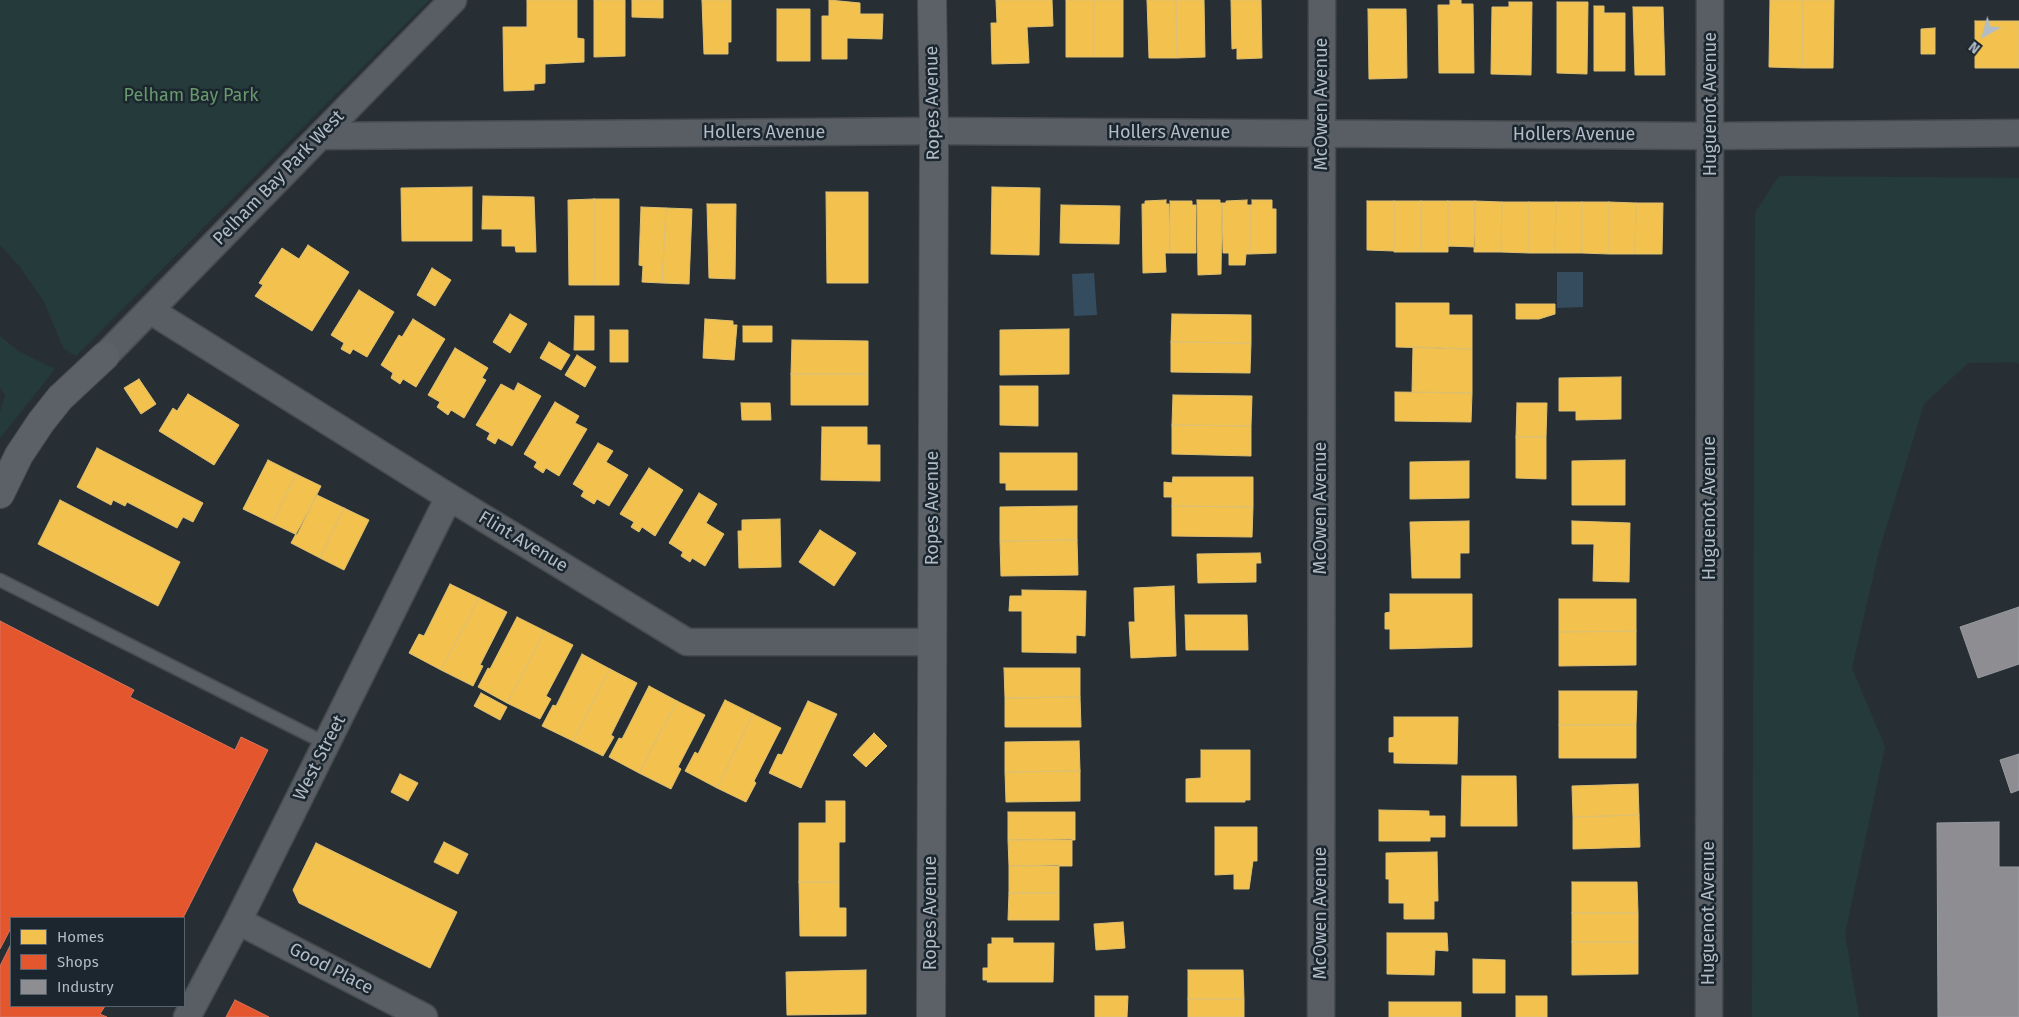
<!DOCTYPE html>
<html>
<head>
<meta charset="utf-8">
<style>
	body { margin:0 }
	#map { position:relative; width:2019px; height:1017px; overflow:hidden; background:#282f34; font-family:"Fira Sans",sans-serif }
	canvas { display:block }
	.legend { position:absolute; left:10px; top:917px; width:175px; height:90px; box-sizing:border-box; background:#1b262f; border:1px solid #57626c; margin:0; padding:6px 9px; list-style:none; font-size:15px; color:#b1bcc7 }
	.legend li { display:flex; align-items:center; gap:10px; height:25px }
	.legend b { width:25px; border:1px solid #57626c }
	.north { position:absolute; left:1959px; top:10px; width:50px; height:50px; -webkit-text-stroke:4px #1b262f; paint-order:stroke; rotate:218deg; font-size:14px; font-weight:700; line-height:20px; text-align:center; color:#b1bcc7 }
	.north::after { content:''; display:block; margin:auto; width:18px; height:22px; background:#b1bcc7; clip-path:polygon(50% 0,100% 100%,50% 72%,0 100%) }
</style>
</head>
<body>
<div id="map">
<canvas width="2019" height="1017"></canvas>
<ul class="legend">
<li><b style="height:14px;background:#f2c14e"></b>Homes</li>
<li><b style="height:14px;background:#e4572e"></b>Shops</li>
<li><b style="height:14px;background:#8d8d92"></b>Industry</li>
</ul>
<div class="north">N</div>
</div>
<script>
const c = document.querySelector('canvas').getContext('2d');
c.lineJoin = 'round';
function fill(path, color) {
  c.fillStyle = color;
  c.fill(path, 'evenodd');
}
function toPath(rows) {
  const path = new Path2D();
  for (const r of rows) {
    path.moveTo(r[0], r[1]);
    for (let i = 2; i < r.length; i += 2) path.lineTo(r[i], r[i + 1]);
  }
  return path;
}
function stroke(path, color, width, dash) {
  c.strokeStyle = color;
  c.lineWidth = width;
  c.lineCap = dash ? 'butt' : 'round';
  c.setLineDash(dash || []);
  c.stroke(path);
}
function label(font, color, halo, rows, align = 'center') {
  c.font = font + ' "Fira Sans",sans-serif';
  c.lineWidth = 5;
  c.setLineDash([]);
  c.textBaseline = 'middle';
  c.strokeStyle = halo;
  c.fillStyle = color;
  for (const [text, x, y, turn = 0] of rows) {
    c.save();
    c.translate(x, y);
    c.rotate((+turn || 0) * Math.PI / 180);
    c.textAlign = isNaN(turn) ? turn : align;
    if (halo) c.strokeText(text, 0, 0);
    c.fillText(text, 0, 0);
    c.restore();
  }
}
fill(toPath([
	[0,0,429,0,76,356,64,349,43,300,20,267,0,245],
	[1779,176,2019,178,2019,364,2017,362,1968,363,1924,404,1879,551,1852,668,1885,747,1845,934,1859,1017,1752,1017,1755,213],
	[0,336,18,351,55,369,0,438,0,412,5,396,0,387]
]), '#253b3b');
fill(toPath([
	[1557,272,1583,272,1583,307,1557,308],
	[1094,273,1097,315,1074,316,1072,274]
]), '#354b5e');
const homes = toPath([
	[527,0,577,0,577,38,584,39,584,62,545,64,545,83,534,84,534,90,504,91,503,27,527,27,527,0],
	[594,0,625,0,625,56,594,57,594,0],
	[632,0,663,0,663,18,632,17,632,0],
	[702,0,731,0,731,42,728,42,728,54,704,54,702,0],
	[829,0,860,3,860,14,883,14,882,39,847,38,847,59,822,59,822,16,829,16,829,0],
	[996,0,1052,0,1053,26,1027,27,1029,63,992,64,991,23,997,23,996,0],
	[1066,0,1094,0,1094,57,1066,57,1066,0],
	[1094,0,1123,0,1123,57,1094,57,1094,0],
	[1147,0,1176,0,1177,58,1149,58,1147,0],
	[1176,0,1204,0,1205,57,1177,58,1176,0],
	[1231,0,1261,0,1262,58,1237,59,1237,48,1232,49,1231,0],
	[1450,0,1461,0,1461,4,1473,4,1474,73,1439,73,1438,5,1450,5,1450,0],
	[1770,0,1803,0,1802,68,1769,67,1770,0],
	[1803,0,1834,0,1833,68,1802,68,1803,0],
	[1509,2,1532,2,1531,75,1491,74,1492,7,1509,7,1509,2],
	[1557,2,1588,2,1587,74,1557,73,1557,2],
	[1594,6,1604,6,1604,13,1625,13,1625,71,1594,71,1594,6],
	[1633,7,1663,7,1665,75,1635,75,1633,7],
	[777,9,810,9,810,61,777,61,777,9],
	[1368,9,1406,9,1407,78,1369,79,1368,9],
	[1975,21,2019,21,2019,68,1975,68,1975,21],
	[1935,28,1935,54,1921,54,1921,29,1935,28],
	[472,187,472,241,402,241,401,188,472,187],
	[992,187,1040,188,1039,255,991,254,992,187],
	[826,192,868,192,868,283,827,283,826,192],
	[483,196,534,197,536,252,516,252,515,246,502,246,502,229,482,229,483,196],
	[594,199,619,199,619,285,594,285,594,199],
	[594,199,594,285,569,285,568,200,594,199],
	[1166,200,1166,204,1169,204,1170,253,1165,253,1166,272,1143,273,1142,204,1145,204,1145,201,1166,200],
	[1197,200,1220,200,1220,203,1222,203,1221,274,1198,275,1197,200],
	[1247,200,1247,205,1250,205,1250,254,1246,254,1245,265,1229,265,1229,253,1223,253,1222,203,1226,203,1226,201,1247,200],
	[1252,200,1272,200,1272,209,1276,209,1276,253,1250,254,1250,205,1252,205,1252,200],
	[1170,201,1192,201,1192,205,1196,205,1196,253,1170,253,1170,201],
	[1367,201,1394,201,1394,251,1367,250,1367,201],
	[1394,201,1421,201,1421,252,1394,252,1394,201],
	[1421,201,1448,201,1448,252,1421,252,1421,201],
	[1448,201,1475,201,1475,247,1448,246,1448,201],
	[1475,201,1502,202,1501,252,1474,252,1475,201],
	[1502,202,1529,202,1529,253,1501,252,1502,202],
	[1529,202,1556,202,1555,253,1529,253,1529,202],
	[1556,202,1582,202,1582,253,1555,253,1556,202],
	[1582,202,1609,202,1609,254,1582,253,1582,202],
	[1609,202,1636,203,1635,254,1609,254,1609,202],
	[1636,203,1663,203,1662,254,1635,254,1636,203],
	[707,204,736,204,735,279,709,278,707,204],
	[1061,205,1120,206,1119,244,1060,243,1061,205],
	[641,207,666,208,662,283,642,282,643,266,639,265,641,207],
	[666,208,692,209,689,284,662,283,666,208],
	[308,245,349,272,312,331,255,296,263,285,259,283,282,248,299,259,308,245],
	[432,268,451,280,435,306,417,295,432,268],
	[359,290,394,312,367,357,353,349,350,354,341,349,344,343,331,335,359,290],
	[1396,303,1449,303,1449,315,1472,315,1472,349,1396,347,1396,303],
	[1516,304,1555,304,1555,314,1539,319,1516,319,1516,304],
	[510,314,527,324,510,353,493,342,510,314],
	[1172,314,1251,315,1251,343,1171,342,1172,314],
	[575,316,594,316,594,350,574,350,575,316],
	[413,319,445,339,416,387,403,379,400,384,391,378,393,373,381,365,399,335,402,337,413,319],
	[705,319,733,321,733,325,737,325,734,360,703,358,705,319],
	[743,326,772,326,772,342,743,342,743,326],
	[1069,329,1069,374,1000,375,1000,330,1069,329],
	[610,330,628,330,628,362,610,362,610,330],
	[792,340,868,341,868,374,791,374,792,340],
	[549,342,570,355,561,370,540,358,549,342],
	[1171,342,1251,343,1250,373,1171,372,1171,342],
	[1413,347,1472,349,1472,393,1412,392,1413,347],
	[455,348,488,368,482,378,486,380,464,418,451,410,448,415,437,407,440,402,428,395,455,348],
	[577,355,596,367,585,387,565,375,577,355],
	[791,374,868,374,868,405,791,405,791,374],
	[1621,377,1621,419,1576,420,1576,411,1559,411,1559,378,1621,377],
	[139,379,156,404,141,414,124,388,139,379],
	[518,383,541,396,512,446,498,438,495,444,487,439,490,433,476,425,501,384,514,391,518,383],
	[1000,386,1038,386,1038,426,1000,425,1000,386],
	[1395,392,1472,393,1471,422,1395,421,1395,392],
	[188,394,239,425,214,465,159,431,173,408,177,411,188,394],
	[1173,395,1252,396,1251,426,1172,425,1173,395],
	[555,402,579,416,575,423,587,429,559,476,546,468,543,473,534,467,537,462,524,454,555,402],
	[741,403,770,403,771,420,742,420,741,403],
	[1517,403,1547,403,1546,437,1516,437,1517,403],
	[1172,425,1251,426,1251,456,1172,454,1172,425],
	[822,427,867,427,867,445,880,445,880,481,821,480,822,427],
	[1516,437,1546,437,1546,479,1516,478,1516,437],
	[598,443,613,451,606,462,628,475,609,506,597,499,594,504,581,496,584,491,573,484,598,443],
	[97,448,203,503,193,522,183,517,177,528,127,502,125,506,113,500,111,505,77,487,97,448],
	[1000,453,1077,453,1077,490,1006,490,1006,483,1000,483,1000,453],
	[268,460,296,474,272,523,243,509,268,460],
	[1625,460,1625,505,1572,505,1572,461,1625,460],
	[1469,461,1469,498,1410,499,1410,462,1469,461],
	[649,468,683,490,655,536,642,527,639,532,631,527,634,522,620,514,649,468],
	[296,474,321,486,297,535,272,523,296,474],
	[1173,477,1253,477,1253,507,1172,506,1172,497,1164,497,1164,482,1172,483,1173,477],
	[699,493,717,504,706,523,724,534,705,566,692,558,690,562,681,556,683,552,669,543,699,493],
	[317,495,344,508,320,558,291,543,317,495],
	[60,500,180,562,158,606,38,544,60,500],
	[1077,506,1077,540,1000,541,1000,507,1077,506],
	[1172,506,1253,507,1252,537,1172,536,1172,506],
	[344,508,369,520,344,570,320,558,344,508],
	[780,519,781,567,739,568,738,531,742,531,742,520,780,519],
	[1469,521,1469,553,1460,553,1460,578,1412,578,1410,522,1469,521],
	[1572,521,1630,523,1629,582,1593,581,1594,544,1572,544,1572,521],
	[820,530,856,553,834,586,799,562,820,530],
	[1077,540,1078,575,1001,576,1000,541,1077,540],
	[1260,553,1261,563,1256,563,1256,582,1198,583,1197,554,1260,553],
	[450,584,479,598,441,670,409,653,419,634,424,636,450,584],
	[1174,586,1176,656,1131,658,1129,622,1135,622,1134,588,1174,586],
	[1022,590,1086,591,1085,636,1076,635,1076,653,1022,652,1022,611,1009,611,1010,596,1022,596,1022,590],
	[1390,594,1472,594,1472,647,1390,649,1390,629,1385,629,1385,613,1390,612,1390,594],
	[479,598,507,612,480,665,483,666,473,686,441,670,479,598],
	[1559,599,1636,599,1636,631,1559,632,1559,599],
	[1185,615,1247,615,1248,650,1186,650,1185,615],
	[517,617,545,631,507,703,478,687,488,668,490,669,517,617],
	[545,631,573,645,546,696,551,699,540,719,507,703,545,631],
	[1636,631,1636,665,1559,666,1559,632,1636,631],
	[582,654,610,669,573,741,542,726,553,705,556,706,582,654],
	[1004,668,1080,668,1080,697,1005,698,1004,668],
	[610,669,637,683,611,735,614,737,603,756,573,741,610,669],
	[649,686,677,701,639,773,609,757,619,738,622,739,649,686],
	[1559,691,1637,691,1636,725,1559,725,1559,691],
	[481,693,507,707,500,720,474,706,481,693],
	[1080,697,1081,727,1005,727,1005,698,1080,697],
	[725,700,753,714,717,788,685,771,695,752,698,754,725,700],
	[677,701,705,715,678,767,681,769,671,789,639,773,677,701],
	[808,701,837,714,801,788,769,773,778,754,782,755,808,701],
	[753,714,781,728,754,781,756,783,746,802,717,788,753,714],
	[1394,717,1458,717,1457,764,1394,763,1394,752,1389,752,1389,738,1394,737,1394,717],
	[1559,725,1636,725,1636,758,1559,758,1559,725],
	[874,733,887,746,866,767,853,755,874,733],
	[1079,741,1080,771,1005,772,1005,742,1079,741],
	[1201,750,1250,750,1250,800,1245,800,1245,802,1186,802,1186,779,1201,778,1201,750],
	[1080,771,1080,801,1006,802,1005,772,1080,771],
	[400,774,418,783,408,801,391,792,400,774],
	[1462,776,1516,776,1517,826,1461,826,1462,776],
	[1638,784,1639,815,1573,817,1572,786,1638,784],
	[826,801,845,801,845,842,839,842,839,882,799,882,799,823,826,823,826,801],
	[1379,810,1429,811,1429,816,1445,816,1445,837,1430,837,1430,841,1379,841,1379,810],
	[1008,812,1075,812,1075,840,1008,840,1008,812],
	[1639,815,1640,847,1573,849,1573,817,1639,815],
	[1215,827,1257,827,1257,861,1253,861,1249,889,1234,889,1234,874,1215,875,1215,827],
	[1072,839,1072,866,1009,866,1008,840,1072,839],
	[444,842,468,854,458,874,434,862,444,842],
	[316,843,457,912,430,968,299,903,293,890,316,843],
	[1437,852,1438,901,1434,901,1434,919,1404,919,1404,903,1389,903,1389,879,1386,879,1386,853,1437,852],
	[1059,865,1059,893,1009,893,1009,866,1059,865],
	[799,882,839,882,839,908,846,908,846,936,800,936,799,882],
	[1572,882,1637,882,1638,913,1572,913,1572,882],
	[1009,893,1059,893,1059,920,1008,920,1009,893],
	[1572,913,1638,913,1638,942,1572,942,1572,913],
	[1123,922,1125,948,1096,950,1094,924,1123,922],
	[1387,933,1447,933,1448,951,1435,950,1434,975,1387,974,1387,933],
	[992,938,1013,938,1013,943,1054,943,1053,982,987,982,988,980,983,980,983,968,988,968,988,944,992,944,992,938],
	[1572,942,1638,942,1638,974,1572,975,1572,942],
	[1473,959,1505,960,1505,993,1473,993,1473,959],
	[866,970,866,1014,787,1015,786,972,866,970],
	[1188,970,1243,970,1244,999,1188,999,1188,970],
	[1095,996,1128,996,1127,1017,1095,1017,1095,996],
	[1516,996,1547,996,1547,1017,1516,1017,1516,996],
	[1188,999,1244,999,1244,1017,1188,1017,1188,999],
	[1389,1002,1461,1002,1461,1017,1389,1017,1389,1002]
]);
fill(homes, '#f2c14e');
stroke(homes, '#dec072', 1);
const shops = toPath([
	[0,621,134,690,130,697,235,750,241,737,268,750,183,918,11,918,11,928,0,949,0,621],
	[11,944,11,1006,105,1006,100,1014,107,1017,0,1017,0,966,11,944],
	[235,1000,269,1017,226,1017,235,1000]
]);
fill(shops, '#e4572e');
stroke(shops, '#d5755c', 1);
const industry = toPath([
	[2019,607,2019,664,1978,678,1960,627,2019,607],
	[2019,754,2019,790,2011,793,2000,760,2019,754],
	[1999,822,1999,867,2019,867,2019,1017,1938,1017,1937,823,1999,822]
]);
fill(industry, '#8d8d92');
stroke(industry, '#989ba2', 1);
const lane = toPath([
	[0,580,327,744]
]);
const street = toPath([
	[320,136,934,131,1711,136,2019,133],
	[151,311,449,497,687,642,932,642],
	[105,356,453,0],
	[238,921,424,1017],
	[187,1017,238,921,449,497],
	[1321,1017,1322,0],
	[1709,1017,1710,0]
]);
const secondary = toPath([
	[0,494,19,455,41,422,60,398,105,356],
	[931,1017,934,131,932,0]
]);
stroke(lane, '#464b4f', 15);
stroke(street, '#464b4f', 29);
stroke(secondary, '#464b4f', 30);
stroke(lane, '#585e63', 12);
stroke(street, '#585e63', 26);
stroke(secondary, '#5c6168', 28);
label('18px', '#68986d', '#1b262f', [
	["Pelham Bay Park",191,96]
]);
label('18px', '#b1bcc7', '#1b262f', [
	["Ropes Avenue",933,103,-91],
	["McOwen Avenue",1322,104,-90],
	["Huguenot Avenue",1711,104,-90],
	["Hollers Avenue",764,133],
	["Hollers Avenue",1169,133],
	["Hollers Avenue",1574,135],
	["Pelham Bay Park West",279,178,-46],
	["Ropes Avenue",933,508,-90],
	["McOwen Avenue",1321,508,-90],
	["Huguenot Avenue",1710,508,-90],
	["Flint Avenue",523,542,31],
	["West Street",320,758,-63],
	["Ropes Avenue",931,913,-90],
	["McOwen Avenue",1321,913,-90],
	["Huguenot Avenue",1709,913,-90],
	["Good Place",331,969,27]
]);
</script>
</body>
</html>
